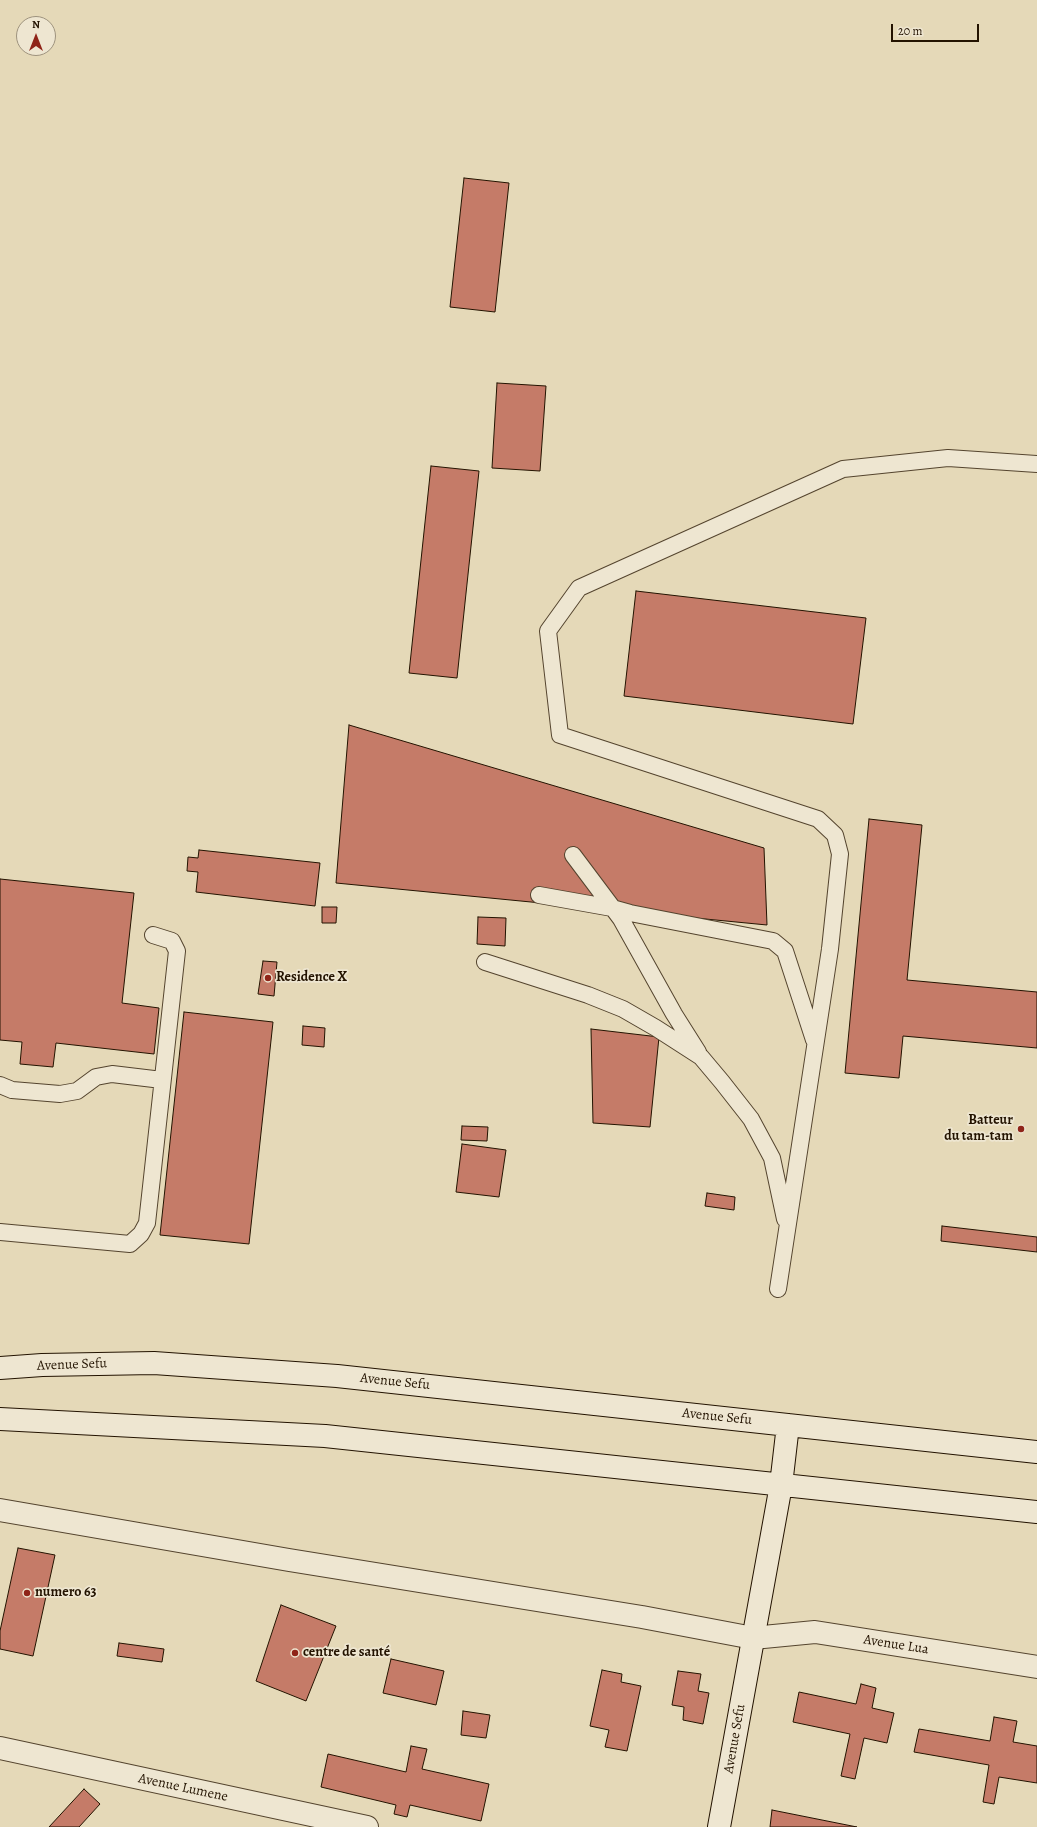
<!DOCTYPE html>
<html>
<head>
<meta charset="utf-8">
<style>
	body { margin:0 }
	#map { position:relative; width:1037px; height:1827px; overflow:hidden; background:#e5d9b8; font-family:Alegreya,serif }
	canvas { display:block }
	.north { position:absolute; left:16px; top:16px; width:40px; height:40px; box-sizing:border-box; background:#eee6d1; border:1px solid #9d927d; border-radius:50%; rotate:0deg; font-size:11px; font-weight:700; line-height:16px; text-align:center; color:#231300 }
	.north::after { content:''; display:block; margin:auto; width:14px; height:18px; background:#8f2418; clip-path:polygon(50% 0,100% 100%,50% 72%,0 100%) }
	.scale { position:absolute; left:891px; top:24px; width:88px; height:18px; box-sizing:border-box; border:2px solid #231300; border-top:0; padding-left:5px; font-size:12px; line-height:14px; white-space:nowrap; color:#231300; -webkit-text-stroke:3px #eee6d1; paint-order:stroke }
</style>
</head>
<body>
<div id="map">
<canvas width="1037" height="1827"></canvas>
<div class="north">N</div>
<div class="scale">20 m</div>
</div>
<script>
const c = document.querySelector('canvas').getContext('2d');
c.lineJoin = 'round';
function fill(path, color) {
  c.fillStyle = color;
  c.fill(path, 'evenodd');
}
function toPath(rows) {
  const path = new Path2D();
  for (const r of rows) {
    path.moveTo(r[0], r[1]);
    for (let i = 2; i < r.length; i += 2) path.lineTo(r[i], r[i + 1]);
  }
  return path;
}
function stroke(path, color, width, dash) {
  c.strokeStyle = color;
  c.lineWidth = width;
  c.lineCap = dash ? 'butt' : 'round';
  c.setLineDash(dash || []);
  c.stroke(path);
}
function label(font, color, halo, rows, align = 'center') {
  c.font = font + ' Alegreya,serif';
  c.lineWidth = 3.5;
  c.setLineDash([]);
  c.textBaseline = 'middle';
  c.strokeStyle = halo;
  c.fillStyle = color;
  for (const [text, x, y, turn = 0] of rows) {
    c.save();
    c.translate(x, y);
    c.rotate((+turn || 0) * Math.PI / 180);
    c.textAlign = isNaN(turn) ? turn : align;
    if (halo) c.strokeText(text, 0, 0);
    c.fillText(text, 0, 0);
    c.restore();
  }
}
const building = toPath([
	[464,178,509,183,495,312,450,307,464,178],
	[497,383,546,386,540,471,492,468,497,383],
	[431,466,479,471,457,678,409,673,431,466],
	[636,591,866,618,853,724,624,696,636,591],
	[349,725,764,848,767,925,336,883,349,725],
	[869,819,922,825,907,980,1037,992,1037,1048,903,1036,899,1078,845,1073,869,819],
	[199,850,320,863,315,906,196,892,198,872,187,871,188,857,198,858,199,850],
	[0,879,134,893,122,1003,159,1008,154,1054,56,1043,53,1067,20,1064,22,1042,0,1040,0,879],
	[322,907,337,907,336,923,322,923,322,907],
	[478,917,506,918,505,946,477,944,478,917],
	[263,961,277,962,274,996,258,994,263,961],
	[184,1012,273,1022,249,1244,160,1235,184,1012],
	[303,1026,325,1028,324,1047,302,1045,303,1026],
	[591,1029,659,1037,650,1127,593,1123,591,1029],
	[462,1126,488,1127,487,1141,461,1140,462,1126],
	[462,1144,506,1150,499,1197,456,1192,462,1144],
	[707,1193,735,1197,734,1210,705,1206,707,1193],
	[942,1226,1037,1237,1037,1252,941,1241,942,1226],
	[18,1548,55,1555,33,1656,0,1649,0,1631,18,1548],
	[281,1605,336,1626,306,1701,256,1681,281,1605],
	[119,1643,164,1649,162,1662,117,1656,119,1643],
	[391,1659,444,1671,436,1705,383,1693,391,1659],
	[602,1670,622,1674,621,1682,641,1686,627,1751,605,1747,609,1730,590,1726,602,1670],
	[678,1671,701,1674,698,1691,709,1693,703,1724,683,1720,684,1707,672,1705,678,1671],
	[861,1684,876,1688,872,1708,894,1713,887,1743,864,1738,855,1779,841,1776,850,1734,793,1722,799,1692,856,1704,861,1684],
	[463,1711,490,1715,486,1738,461,1735,463,1711],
	[994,1717,1017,1721,1013,1742,1037,1746,1037,1783,999,1777,994,1804,983,1802,989,1765,914,1752,919,1729,990,1741,994,1717],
	[411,1746,427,1749,422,1769,489,1784,481,1821,410,1805,407,1817,394,1814,396,1805,321,1787,328,1754,406,1772,411,1746],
	[84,1789,100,1804,79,1827,49,1827,84,1789],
	[772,1810,857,1827,770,1827,772,1810]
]);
fill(building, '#c57b68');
stroke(building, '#231300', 1);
const service = toPath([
	[573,855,621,919,674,1014,698,1052],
	[539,895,612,908,630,913,773,941,785,951,814,1040],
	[485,962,588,995,623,1009,656,1028,701,1057,722,1082,751,1119,772,1158,785,1219],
	[0,1085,12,1090,60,1094,77,1091,96,1077,112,1074,162,1080],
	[0,1232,130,1244,141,1234,147,1223,177,951,172,941,153,935],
	[778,1289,830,949,840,854,835,835,818,819,560,735,548,631,579,588,843,469,948,458,1037,464]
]);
const minor = toPath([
	[0,1510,289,1560,642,1617,753,1638,815,1632,1037,1667],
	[0,1748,367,1827]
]);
const secondary = toPath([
	[0,1368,42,1365,154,1363,337,1376,1037,1452],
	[0,1419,325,1436,1037,1512],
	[719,1827,781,1485,788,1425]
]);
stroke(service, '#54442e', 18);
stroke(minor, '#54442e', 24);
stroke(secondary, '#231300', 24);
stroke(service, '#eee6d1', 16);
stroke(minor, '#eee6d1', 22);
stroke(secondary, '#eee6d1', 22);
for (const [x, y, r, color] of [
	[268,978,4,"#8f2418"],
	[1021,1129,4,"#8f2418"],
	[27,1593,4,"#8f2418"],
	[295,1653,4,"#8f2418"]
]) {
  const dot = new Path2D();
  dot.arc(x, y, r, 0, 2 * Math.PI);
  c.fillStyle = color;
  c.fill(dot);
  stroke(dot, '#eee6d1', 1.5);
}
label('bold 14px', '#231300', '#eee6d1', [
	["Residence X",276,978],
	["Batteur",1013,1121,"right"],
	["du tam-tam",1013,1137,"right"],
	["numero 63",35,1593],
	["centre de santé",303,1653]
], 'left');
label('14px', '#231300', '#eee6d1', [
	["Avenue Sefu",72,1365,-2],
	["Avenue Sefu",395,1382,6],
	["Avenue Sefu",717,1417,6],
	["Avenue Lua",896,1645,9],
	["Avenue Sefu",735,1739,-80],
	["Avenue Lumene",183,1788,12]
]);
</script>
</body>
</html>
